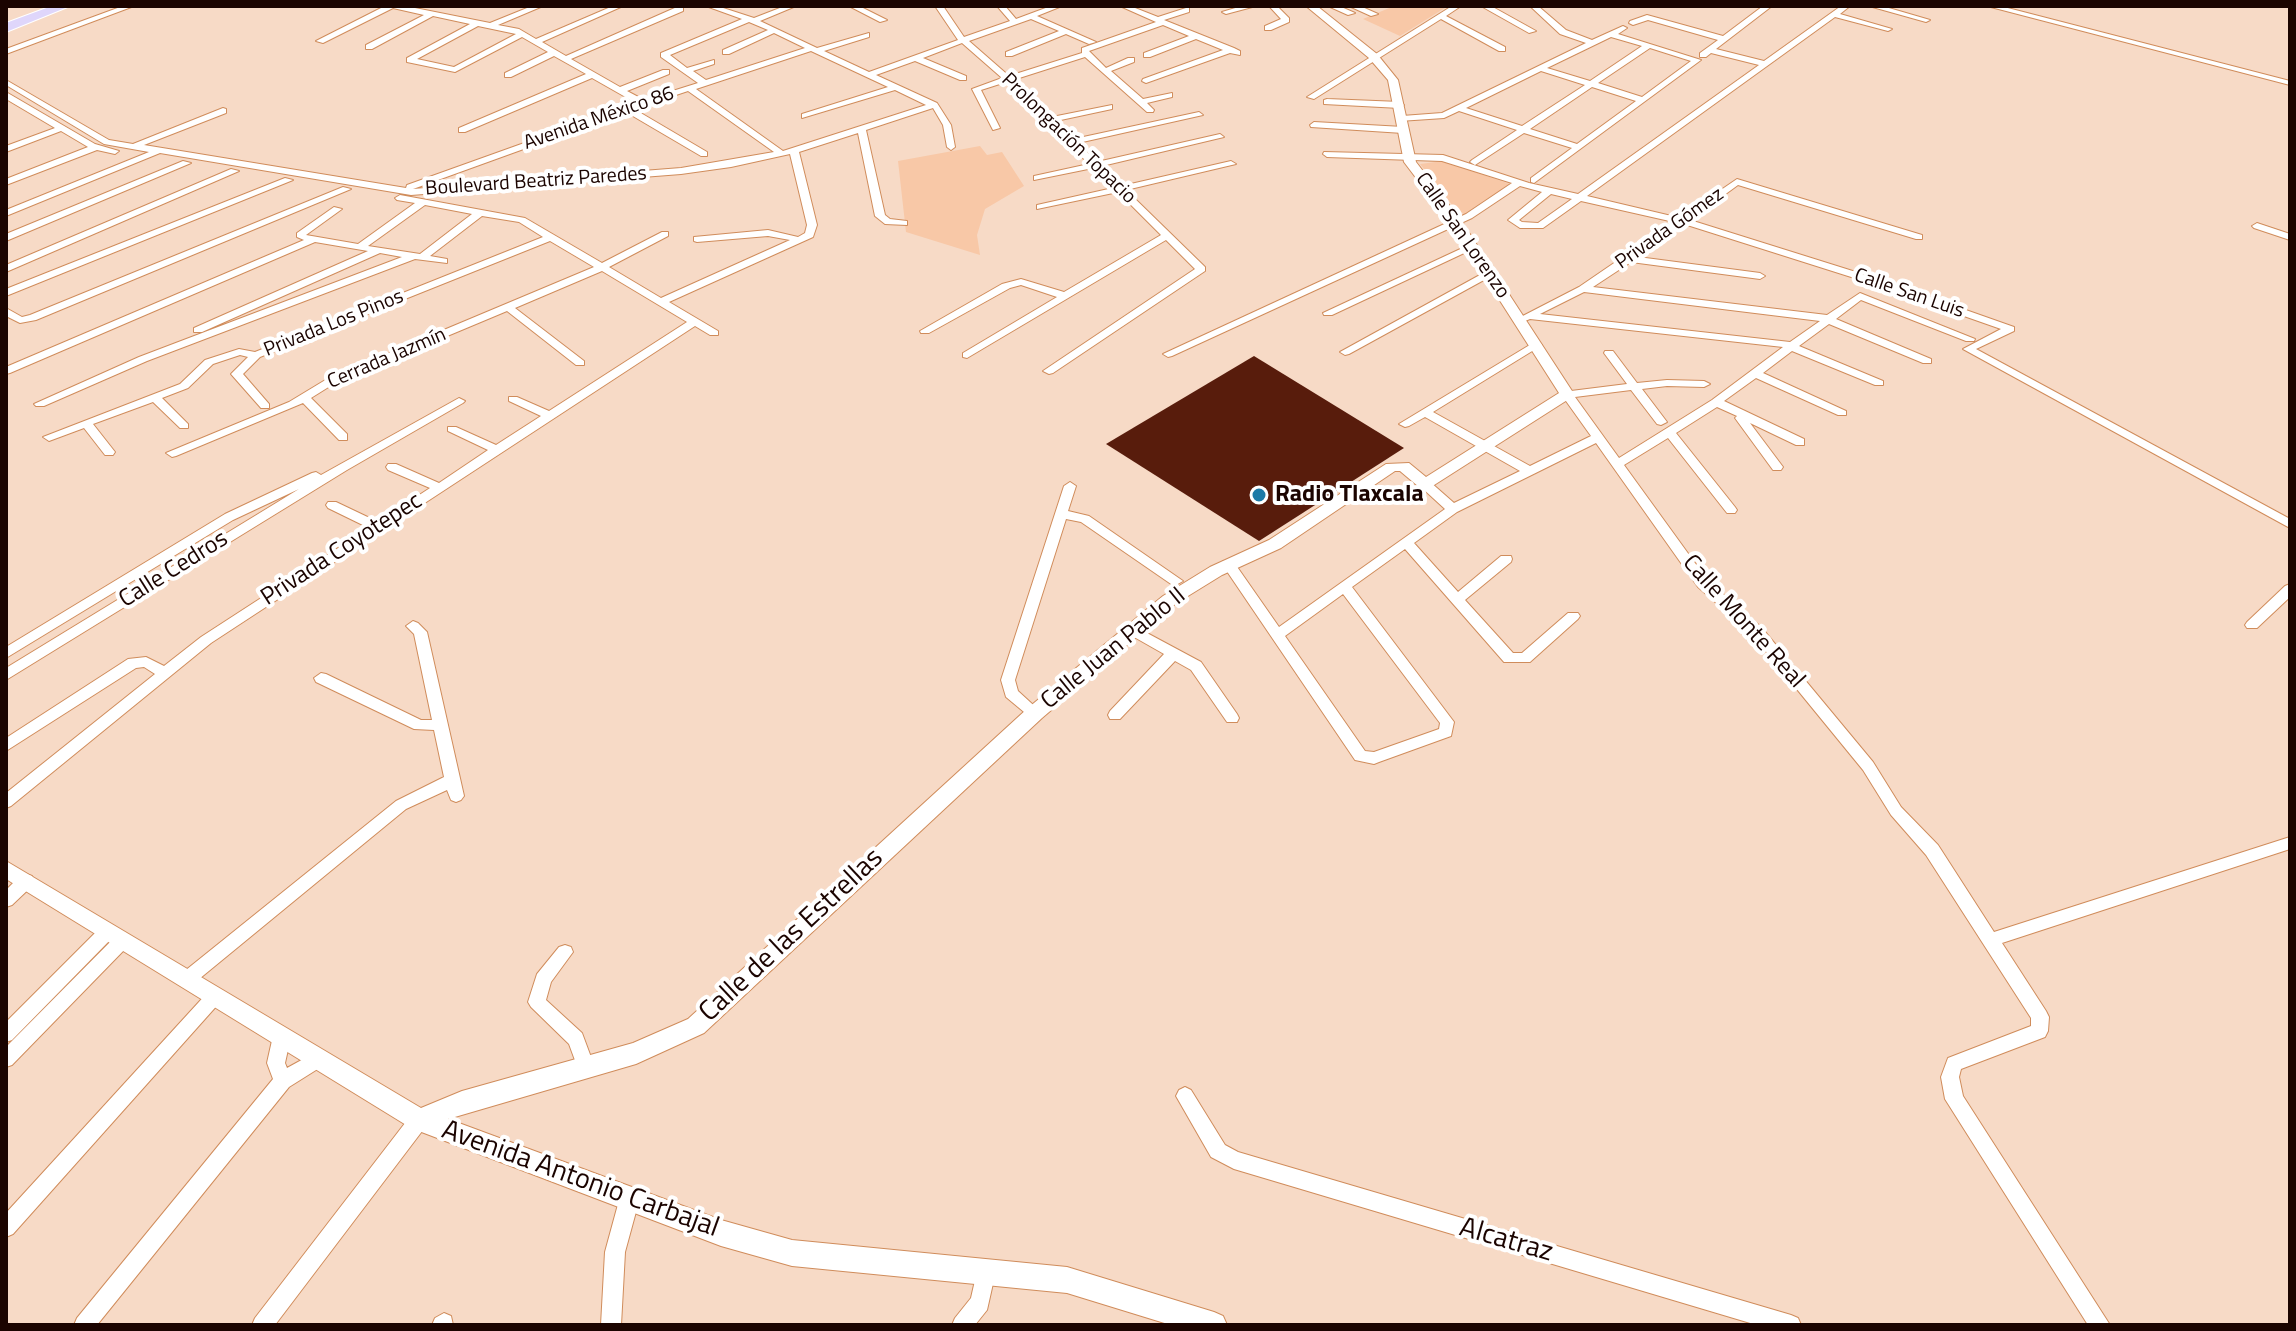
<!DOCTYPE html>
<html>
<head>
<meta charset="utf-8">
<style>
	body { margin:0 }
	#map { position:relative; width:2296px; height:1331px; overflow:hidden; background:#f7dac6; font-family:"Titillium Web",sans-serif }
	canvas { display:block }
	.frame { position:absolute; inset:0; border:8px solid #1b0400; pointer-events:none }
</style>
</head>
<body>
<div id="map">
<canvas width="2296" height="1331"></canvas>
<div class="frame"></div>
</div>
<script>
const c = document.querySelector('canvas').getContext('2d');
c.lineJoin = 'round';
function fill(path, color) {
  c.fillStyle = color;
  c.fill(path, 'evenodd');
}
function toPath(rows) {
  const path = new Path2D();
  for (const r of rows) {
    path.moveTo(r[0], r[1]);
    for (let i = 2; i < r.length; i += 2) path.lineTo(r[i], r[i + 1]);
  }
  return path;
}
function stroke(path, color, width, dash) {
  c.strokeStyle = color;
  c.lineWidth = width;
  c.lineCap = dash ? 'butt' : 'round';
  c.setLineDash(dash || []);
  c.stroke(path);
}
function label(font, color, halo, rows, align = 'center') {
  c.font = font + ' "Titillium Web",sans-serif';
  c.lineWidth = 8;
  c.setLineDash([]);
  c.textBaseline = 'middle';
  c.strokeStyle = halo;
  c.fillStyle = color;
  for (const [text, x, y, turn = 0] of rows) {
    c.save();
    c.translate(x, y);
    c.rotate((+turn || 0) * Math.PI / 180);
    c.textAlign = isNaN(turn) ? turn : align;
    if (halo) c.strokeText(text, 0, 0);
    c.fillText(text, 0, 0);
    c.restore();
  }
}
fill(toPath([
	[1394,6,1448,6,1400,36,1363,19],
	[980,146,987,155,1002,152,1024,186,985,209,977,235,980,255,906,232,898,161],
	[1443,161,1510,184,1465,215,1453,206,1420,164]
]), '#f8c8a7');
fill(toPath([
	[1254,356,1404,448,1259,541,1106,444]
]), '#581c0c');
const minor = toPath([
	[123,6,134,6,6,54,6,49,123,6],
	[385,6,405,6,490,23,532,6,543,6,498,25,519,29,536,39,613,6,623,6,542,42,566,56,677,7,683,7,683,11,571,59,620,87,663,70,669,70,669,74,627,91,644,100,698,83,661,57,661,53,742,19,706,6,717,6,754,18,785,6,796,6,760,21,817,48,869,33,869,37,824,51,869,72,958,40,935,6,943,6,964,37,1010,21,997,6,1005,6,1016,19,1051,6,1062,6,1037,16,1096,42,1089,44,1066,34,1012,56,1006,56,1006,52,1059,31,1031,19,969,41,1009,76,1082,53,1082,48,1156,22,1120,6,1130,6,1158,17,1186,8,1189,8,1189,12,1164,20,1234,48,1240,51,1240,55,1230,53,1146,83,1142,81,1143,79,1223,50,1196,39,1150,57,1144,57,1144,53,1189,36,1163,25,1089,51,1106,68,1128,58,1134,58,1134,62,1111,71,1143,99,1172,93,1172,97,1147,103,1154,110,1153,112,1147,112,1085,57,1013,80,1052,117,1112,105,1112,109,1056,121,1074,139,1199,112,1203,115,1078,143,1097,162,1220,134,1224,137,1102,166,1122,186,1231,161,1236,164,1126,190,1205,267,1205,271,1053,373,1049,374,1043,371,1195,269,1166,240,967,358,963,357,963,353,1057,297,1021,285,1010,288,929,333,921,333,920,331,1002,284,1021,279,1064,292,1161,235,1118,192,1037,209,1037,205,1113,188,1093,168,1034,180,1034,176,1089,164,1006,82,981,90,1000,128,993,130,972,89,1002,78,962,43,923,58,966,76,966,80,960,80,915,61,876,75,937,103,951,125,955,147,951,150,947,147,943,125,933,108,866,130,885,215,890,219,907,221,907,225,885,224,875,216,858,133,799,152,817,225,813,237,669,302,718,331,718,335,710,335,695,326,211,643,11,806,6,808,6,793,155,674,144,667,136,668,6,751,6,738,128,659,146,657,164,666,201,637,369,528,328,508,326,505,328,502,336,502,378,522,430,488,388,470,386,467,388,464,396,464,439,483,488,450,448,431,448,427,456,427,496,445,541,416,509,401,509,397,517,397,549,411,687,322,602,271,515,308,584,361,584,365,576,365,507,311,335,383,311,398,347,434,347,440,339,440,303,403,176,456,172,457,166,453,289,402,327,379,594,267,550,241,260,357,243,374,269,404,269,408,261,408,231,374,248,357,240,355,213,364,188,388,162,398,188,424,188,428,180,428,153,402,93,424,115,452,113,455,105,455,84,428,49,441,43,437,180,384,205,360,239,349,255,352,543,237,519,222,482,216,430,256,447,259,447,263,415,259,147,361,44,406,36,406,34,404,139,357,402,257,380,253,202,332,194,332,194,328,368,251,315,242,10,373,6,374,6,367,304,240,297,237,297,233,334,207,342,209,306,235,358,244,415,203,397,200,395,198,400,195,525,218,602,263,662,232,668,232,668,236,609,267,661,298,790,240,768,236,697,242,694,241,694,237,768,230,798,237,805,233,807,225,790,154,731,167,681,174,411,195,160,153,6,216,6,210,149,152,104,144,6,85,6,80,109,140,133,144,223,108,226,109,226,113,144,145,406,188,407,185,636,103,592,78,465,132,459,132,459,128,586,74,554,56,511,77,505,77,505,73,548,52,522,37,455,72,407,62,407,58,470,24,433,16,372,49,366,49,366,45,424,15,393,8,323,43,316,41,385,6],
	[749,22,768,30,723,50,723,54,729,54,774,33,805,48,706,80,693,71,714,64,714,60,687,68,670,55,749,22],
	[478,26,516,34,454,67,417,59,478,26],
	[811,51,888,87,802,114,802,118,895,90,926,105,783,151,696,89,811,51],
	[688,91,774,152,681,168,413,189,626,112,701,156,707,156,707,152,634,109,688,91],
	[425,205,472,214,420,254,368,246,425,205],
	[849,6,859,6,887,20,880,22,849,6],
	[1242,6,1256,6,1226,14,1222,12,1242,6],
	[1269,6,1277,6,1289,18,1289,22,1271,30,1265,30,1265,26,1281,19,1269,6],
	[1328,6,1339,6,1355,13,1348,15,1328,6],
	[1349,6,1360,6,1378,14,1371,16,1349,6],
	[1452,6,1461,6,1446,16,1505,47,1505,51,1499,51,1441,19,1314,99,1307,97,1452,6],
	[1481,6,1491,6,1536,31,1529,33,1481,6],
	[1530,6,1538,6,1566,30,1592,40,1623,26,1627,28,1618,34,1701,60,1534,183,1531,182,1531,178,1572,148,1524,133,1475,165,1470,162,1472,160,1517,130,1459,111,1444,118,1399,121,1398,119,1402,116,1442,113,1586,43,1560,34,1530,6],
	[1611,37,1642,46,1590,81,1547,68,1611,37],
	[1650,48,1691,61,1642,97,1598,83,1650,48],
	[1541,71,1585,85,1522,126,1466,108,1541,71],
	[1592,87,1636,101,1577,144,1530,129,1592,87],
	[1763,6,1772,6,1716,49,1764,61,1841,6,1850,6,1840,14,1892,29,1888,31,1835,17,1587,196,1680,218,1737,179,1922,235,1922,239,1916,239,1738,185,1690,220,1875,278,2014,327,2014,331,1976,349,2290,519,2290,528,1963,349,2001,329,1867,282,1684,224,1638,257,1760,273,1765,276,1760,279,1631,262,1593,287,1827,315,1860,293,1975,339,1974,341,1966,341,1861,300,1836,319,1931,359,1931,363,1923,363,1829,324,1799,346,1883,381,1883,385,1875,385,1792,351,1763,373,1846,411,1846,415,1838,415,1756,378,1724,401,1804,439,1804,445,1796,445,1750,423,1783,467,1781,470,1773,470,1735,418,1737,416,1717,407,1676,433,1735,507,1737,510,1735,513,1727,513,1668,438,1624,465,1708,581,1761,627,1873,762,1901,807,1938,845,1994,932,2290,837,2290,849,2002,943,2046,1011,2049,1017,2048,1031,2045,1037,1961,1069,1959,1077,1963,1096,2110,1325,2088,1325,1945,1099,1941,1077,1948,1058,2031,1026,2031,1018,1926,855,1891,815,1863,770,1751,633,1698,587,1596,443,1457,512,1414,543,1458,592,1501,556,1511,556,1512,559,1511,562,1465,600,1513,653,1522,653,1568,613,1578,613,1580,616,1578,619,1530,662,1504,662,1405,549,1352,587,1454,722,1451,736,1379,762,1374,764,1355,760,1222,564,1223,561,1233,561,1279,627,1445,509,1421,487,1419,484,1421,481,1429,481,1454,503,1520,471,1425,417,1409,426,1405,427,1399,424,1533,343,1537,342,1542,345,1433,412,1530,466,1591,436,1561,394,1563,392,1627,384,1604,353,1605,351,1613,351,1637,383,1667,380,1704,381,1710,384,1704,387,1667,386,1642,389,1667,422,1661,425,1657,424,1631,390,1575,397,1619,458,1712,400,1783,347,1530,319,1520,323,1515,320,1579,287,1674,222,1581,201,1543,228,1520,228,1508,220,1542,192,1520,186,1472,218,1172,356,1168,357,1163,354,1466,214,1512,183,1442,161,1327,157,1323,154,1324,152,1443,155,1529,183,1578,194,1759,65,1711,53,1706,57,1700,57,1700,53,1718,40,1648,20,1633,25,1629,23,1630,21,1647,15,1723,36,1763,6],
	[1551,194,1572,199,1538,223,1522,222,1519,220,1551,194],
	[1584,292,1820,321,1790,342,1540,314,1584,292],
	[1343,594,1440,723,1439,729,1374,752,1365,751,1285,636,1343,594],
	[1869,6,1882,6,1930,20,1926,22,1869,6],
	[1987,6,2000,6,2290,81,2290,85,1987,6],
	[6,92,95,144,119,151,115,154,97,150,6,185,6,179,88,147,61,131,6,152,6,146,55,128,6,99,6,92],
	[1327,99,1400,102,1404,105,1400,108,1324,104,1324,100,1327,99],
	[1314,122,1403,127,1407,130,1403,133,1311,127,1310,125,1314,122],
	[183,161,191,163,6,241,6,234,183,161],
	[231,169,239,171,6,272,6,265,231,169],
	[285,178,293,180,6,296,6,289,285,178],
	[343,187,351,189,36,320,20,323,6,316,6,308,22,317,30,315,343,187],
	[2257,223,2290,234,2290,240,2254,228,2252,226,2257,223],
	[1469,245,1477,247,1332,315,1324,315,1323,313,1469,245],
	[1489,270,1493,271,1493,275,1349,354,1345,355,1340,352,1489,270],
	[459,398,465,401,463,403,347,470,6,680,6,668,299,489,233,520,6,658,6,647,225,514,312,473,316,472,321,475,459,398],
	[1070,482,1076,486,1068,511,1089,516,1183,581,1176,585,1171,584,1081,522,1066,519,1015,680,1018,691,1042,713,1040,717,1035,718,1030,717,1006,697,1001,680,1064,486,1070,482],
	[2290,584,2290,597,2257,628,2247,628,2245,625,2247,622,2285,586,2290,584],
	[413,621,418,623,427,632,464,796,461,800,456,802,451,800,447,790,406,809,193,984,187,987,181,984,178,979,181,974,396,801,444,777,434,730,414,729,316,682,314,678,321,673,326,674,421,720,432,720,414,634,406,626,413,621],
	[1132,625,1201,662,1237,714,1239,718,1237,722,1227,722,1191,670,1175,661,1120,719,1110,719,1108,715,1110,711,1164,654,1127,633,1125,630,1132,625],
	[26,874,32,876,34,881,32,886,12,905,6,907,6,890,20,876,26,874],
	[108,924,114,926,116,931,114,936,12,1040,6,1042,6,1022,102,926,108,924],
	[123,933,129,935,131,940,129,945,12,1065,6,1067,6,1047,117,935,123,933],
	[565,945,571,947,573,952,551,982,546,1000,582,1033,595,1068,592,1074,586,1076,580,1074,569,1044,531,1007,528,1002,537,974,559,947,565,945],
	[215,988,221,991,224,996,221,1001,13,1234,6,1237,6,1213,209,991,215,988],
	[282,1028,288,1030,291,1036,285,1063,287,1068,318,1051,324,1053,327,1059,324,1065,289,1087,97,1325,74,1325,77,1318,273,1079,267,1063,273,1036,276,1030,282,1028],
	[1185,1087,1191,1090,1225,1145,1238,1152,1791,1315,1798,1318,1801,1325,1757,1325,1234,1169,1211,1157,1176,1096,1179,1090,1185,1087],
	[419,1111,426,1114,428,1120,426,1126,275,1325,252,1325,255,1318,412,1114,419,1111],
	[630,1187,637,1190,640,1197,625,1252,621,1325,601,1325,605,1252,620,1197,623,1190,630,1187],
	[986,1260,993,1263,996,1270,987,1310,975,1325,952,1325,955,1318,971,1298,979,1263,986,1260],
	[444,1313,451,1316,453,1325,432,1325,435,1318,444,1313]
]);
const tertiary = toPath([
	[1306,6,1317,6,1377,54,1398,80,1416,162,1462,222,1574,394,1572,397,1431,487,1419,487,1400,471,1395,471,1281,548,1222,575,1175,604,1042,718,704,1033,636,1064,448,1119,721,1220,792,1240,1067,1267,1214,1312,1223,1316,1227,1325,1171,1325,1067,1293,792,1266,721,1246,411,1128,6,879,6,861,421,1108,462,1091,633,1043,688,1019,1028,708,1163,596,1210,567,1269,540,1386,464,1409,463,1426,477,1559,393,1451,224,1404,162,1388,80,1369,58,1306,6]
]);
const primary = toPath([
	[52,6,70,6,6,32,6,23,52,6]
]);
stroke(minor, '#d08c5b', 2);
stroke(tertiary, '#d08c5b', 2);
stroke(primary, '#fff', 2);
fill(minor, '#fff');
fill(tertiary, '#fff');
fill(primary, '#dfd6fb');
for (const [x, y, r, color] of [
	[1259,495,8,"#1c7aa7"]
]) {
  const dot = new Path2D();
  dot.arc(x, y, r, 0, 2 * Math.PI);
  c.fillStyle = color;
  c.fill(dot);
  stroke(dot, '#fff', 3);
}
label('20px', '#1b0400', '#fff', [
	["Avenida México 86",599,119,-19],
	["Prolongación Topacio",1068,139,44],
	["Boulevard Beatriz Paredes",536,182,-4],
	["Privada Gómez",1670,229,-35],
	["Calle San Lorenzo",1462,236,55],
	["Calle San Luis",1909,294,19],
	["Privada Los Pinos",334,324,-22],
	["Cerrada Jazmín",387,359,-23]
]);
label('bold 24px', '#1b0400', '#fff', [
	["Radio Tlaxcala",1275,495]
], 'left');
label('24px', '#1b0400', '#fff', [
	["Privada Coyotepec",342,550,-33],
	["Calle Cedros",174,570,-32],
	["Calle Monte Real",1743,622,48],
	["Calle Juan Pablo II",1114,649,-39]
]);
label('28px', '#1b0400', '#fff', [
	["Calle de las Estrellas",792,936,-43],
	["Avenida Antonio Carbajal",580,1180,20],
	["Alcatraz",1506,1241,16]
]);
</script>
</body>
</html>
